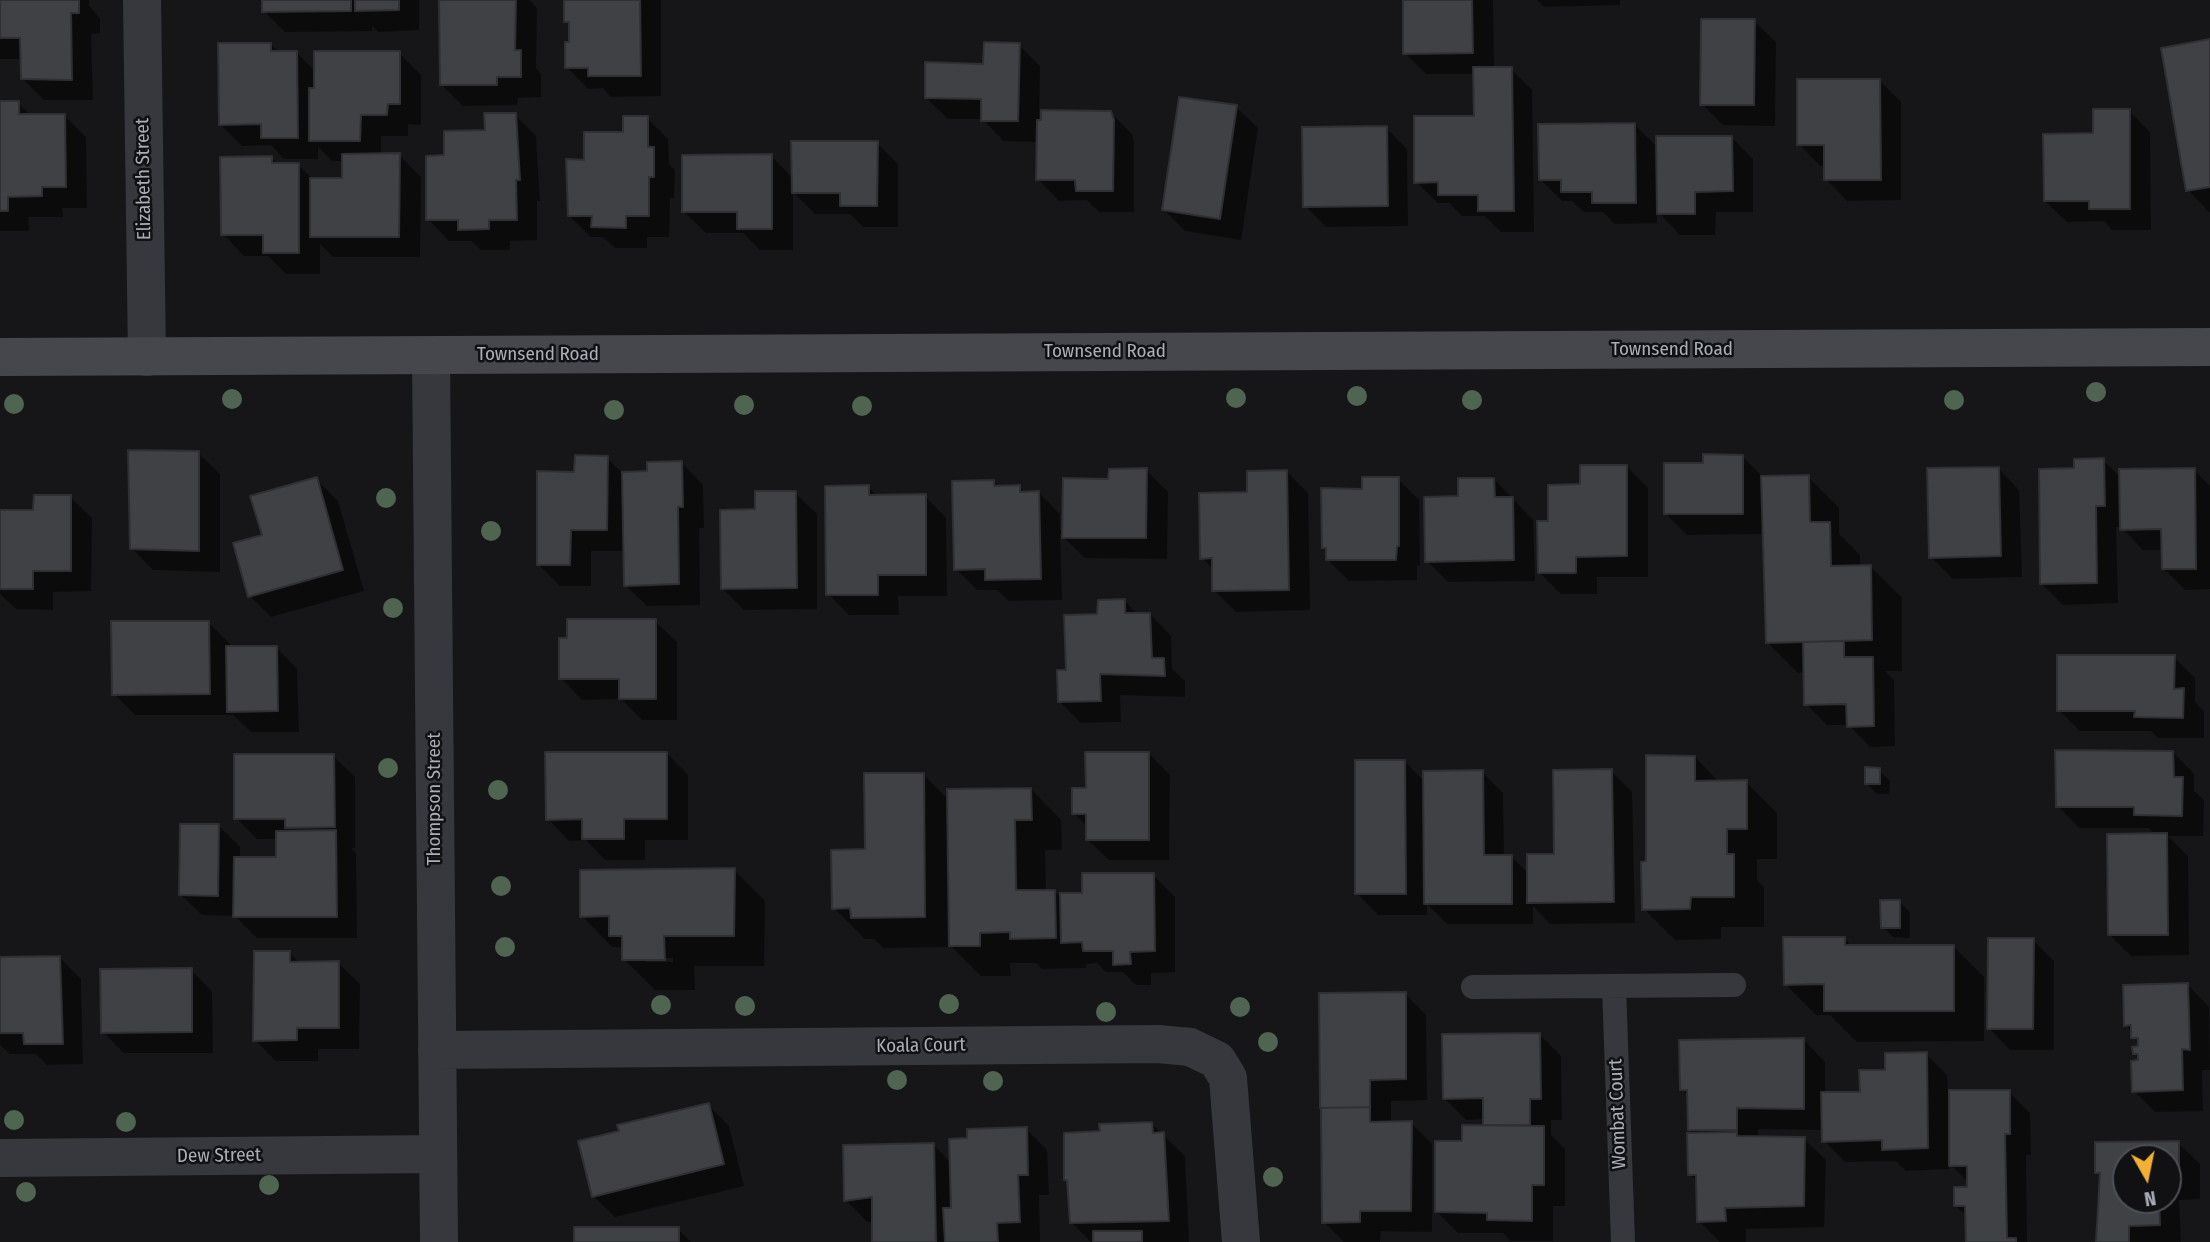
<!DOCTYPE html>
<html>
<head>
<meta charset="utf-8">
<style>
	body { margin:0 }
	#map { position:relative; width:2210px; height:1242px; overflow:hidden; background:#161618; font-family:"Fira Sans Condensed",sans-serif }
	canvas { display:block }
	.north { position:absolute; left:2112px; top:1144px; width:70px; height:70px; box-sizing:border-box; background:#111113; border:2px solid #4d4f55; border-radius:50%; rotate:171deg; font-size:19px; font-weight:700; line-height:28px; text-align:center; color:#a8adb8 }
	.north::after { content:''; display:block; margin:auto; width:24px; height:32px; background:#f2b134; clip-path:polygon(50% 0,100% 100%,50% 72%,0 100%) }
</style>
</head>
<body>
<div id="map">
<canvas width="2210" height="1242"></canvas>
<div class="north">N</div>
</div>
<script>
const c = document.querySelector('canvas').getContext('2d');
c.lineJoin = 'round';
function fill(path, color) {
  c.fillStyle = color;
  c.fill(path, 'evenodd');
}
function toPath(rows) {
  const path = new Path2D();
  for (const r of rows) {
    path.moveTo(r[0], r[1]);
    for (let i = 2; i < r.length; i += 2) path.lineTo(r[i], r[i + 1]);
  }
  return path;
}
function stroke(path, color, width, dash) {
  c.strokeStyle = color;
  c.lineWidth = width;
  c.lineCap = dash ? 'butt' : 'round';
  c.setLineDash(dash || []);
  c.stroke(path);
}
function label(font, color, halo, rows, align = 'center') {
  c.font = font + ' "Fira Sans Condensed",sans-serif';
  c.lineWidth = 5;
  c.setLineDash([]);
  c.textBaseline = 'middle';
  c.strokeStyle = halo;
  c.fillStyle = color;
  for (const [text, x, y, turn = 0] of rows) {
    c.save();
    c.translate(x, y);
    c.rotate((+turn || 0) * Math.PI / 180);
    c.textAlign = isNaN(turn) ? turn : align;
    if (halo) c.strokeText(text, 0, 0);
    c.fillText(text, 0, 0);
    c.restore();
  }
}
fill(toPath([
	[0,0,89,0,89,6,100,18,100,33,91,34,93,100,44,100,23,79,22,59,0,59],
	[264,0,419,0,419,30,378,32,372,26,372,31,285,32,264,11],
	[441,0,529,0,537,8,536,68,541,74,541,97,518,98,517,105,463,106,442,85],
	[566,0,661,0,661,96,611,97,603,88,588,89,567,67,570,26,566,21],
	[1404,0,1493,0,1494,69,1511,69,1532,90,1534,232,1501,232,1485,216,1462,216,1449,203,1438,203,1416,182,1476,117,1475,74,1426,74,1405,53],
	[1537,0,1620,0,1620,5,1544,7],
	[1754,21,1776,42,1775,126,1723,125,1702,104],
	[2210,41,2210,212,2209,212,2188,190],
	[271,45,279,53,296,52,316,72,399,53,421,75,421,125,408,124,408,136,381,136,381,155,399,155,421,177,420,257,333,257,320,244,320,274,286,274,268,256,244,256,223,234,271,158,278,165,298,165,314,180,343,180,343,161,332,161,318,147,318,159,284,159,271,145,242,146,221,125],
	[1019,45,1040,66,1039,122,1110,112,1132,134,1134,143,1134,212,1099,212,1087,200,1059,201,1038,179,1038,142,1004,141,982,119,948,119,926,98],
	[1880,81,1901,102,1901,200,1847,201,1826,179,1826,166,1820,166,1799,144],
	[0,103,18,103,31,116,65,116,86,137,87,208,62,208,63,217,28,217,29,231,0,231],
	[1236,107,1258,128,1241,240,1185,231,1164,210],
	[2129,111,2150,132,2151,230,2112,230,2104,221,2067,222,2045,201,2095,135],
	[515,115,536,136,540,201,537,201,537,240,510,241,510,250,481,250,471,241,449,241,428,219,446,157],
	[647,118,668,139,669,164,675,170,674,198,670,198,669,237,647,237,647,248,615,248,603,237,591,237,569,216,586,161],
	[1635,125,1658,148,1731,137,1753,159,1753,212,1716,212,1715,235,1680,235,1657,211,1657,223,1615,224,1603,212,1584,212,1572,201,1562,201,1540,179],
	[1386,128,1407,149,1408,226,1326,227,1305,206],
	[877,143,898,164,898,227,863,227,850,214,815,214,793,192,793,250,760,250,743,233,706,233,684,212,771,156,793,178],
	[198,453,220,474,220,572,153,570,132,548],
	[1742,456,1764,478,1808,477,1839,508,1839,534,1860,555,1860,567,1871,567,1902,598,1902,671,1885,671,1894,680,1895,746,1870,747,1849,725,1827,725,1806,704,1805,672,1798,673,1767,642,1764,534,1687,535,1665,513,1705,464],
	[607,458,623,474,649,473,682,463,703,485,704,528,699,528,700,605,647,606,625,585,625,551,591,551,591,586,560,586,538,564,576,474],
	[2103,460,2121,478,2194,470,2210,486,2210,589,2185,590,2163,568,2163,550,2143,550,2121,527,2116,527,2118,603,2063,605,2042,584,2076,470],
	[1626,466,1648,488,1648,577,1597,577,1597,594,1561,594,1540,573,1550,523,1582,486],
	[1998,468,2019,490,2022,577,1953,579,1931,557],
	[1146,470,1168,492,1167,559,1085,558,1060,534,1062,600,1009,601,997,590,977,590,956,569,993,482,998,488,1019,487,1025,493,1039,493,1060,514,1060,530,1064,530,1110,480],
	[1287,472,1308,493,1310,610,1236,612,1214,590,1214,570,1202,558,1248,494],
	[316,479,338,501,364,591,271,617,250,596,264,537],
	[1398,479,1419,500,1420,566,1417,566,1417,580,1349,581,1327,559,1324,548,1363,490],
	[1494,479,1533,520,1535,581,1448,582,1427,561,1460,498],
	[868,487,878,497,925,496,946,518,947,596,898,596,899,615,849,615,828,594],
	[795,493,817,514,817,609,744,610,723,589],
	[70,497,92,518,91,591,53,592,53,610,16,609,0,594,0,511,35,512],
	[1124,600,1138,615,1150,614,1171,636,1172,669,1185,681,1185,697,1120,695,1121,722,1081,723,1059,701,1068,671,1099,615],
	[655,621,677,642,677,720,642,720,621,699,582,700,561,678],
	[209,623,230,644,230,648,276,647,297,669,299,732,251,732,233,715,135,715,114,694],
	[2174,657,2195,678,2195,702,2204,711,2204,738,2158,738,2151,731,2080,731,2059,710],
	[2173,752,2194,774,2194,791,2204,800,2203,836,2168,836,2188,856,2189,955,2131,956,2110,935,2156,835,2149,828,2079,828,2058,806],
	[667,753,688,775,688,840,645,840,645,860,605,860,586,840,569,841,548,819],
	[1148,753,1170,775,1169,860,1109,860,1087,839,1088,827,1074,813,1088,790],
	[333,756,355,777,355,848,351,848,356,853,357,938,257,938,235,916,202,915,180,894,219,826,240,847,240,859,278,859,278,839,257,839,236,818],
	[1695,757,1720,783,1746,782,1777,813,1777,859,1757,859,1757,880,1764,887,1764,927,1721,927,1721,939,1675,940,1644,909,1648,863],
	[1404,761,1425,782,1482,772,1503,793,1504,856,1511,856,1529,874,1556,855,1611,771,1632,792,1635,923,1550,924,1533,906,1533,924,1447,924,1427,904,1427,915,1378,915,1357,893],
	[1879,770,1890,781,1889,794,1877,794,1866,783],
	[923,774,949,800,1031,789,1061,820,1062,850,1045,850,1046,892,1055,892,1062,899,1153,875,1175,897,1175,972,1151,973,1151,985,1136,985,1123,972,1106,972,1097,963,1086,964,1086,968,1042,969,1036,963,1010,963,1011,976,981,976,952,947,883,948,874,939,865,939,834,908,866,851],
	[734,870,765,901,764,966,694,966,695,990,655,990,624,959,622,947,612,947,582,916],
	[642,958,673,958,673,962,646,962],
	[1899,902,1910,912,1910,938,1893,937,1883,927],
	[1845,939,1852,947,1954,947,1984,977,1984,1041,1857,1042,1830,1015,1816,1015,1785,984],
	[2033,940,2054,961,2054,1050,2010,1050,1989,1028],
	[289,953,300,963,338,963,360,984,359,1049,318,1049,318,1061,276,1061,255,1040],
	[60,958,81,979,83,1064,47,1065,36,1054,10,1054,0,1045,0,959],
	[191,970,212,991,213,1053,124,1053,103,1032],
	[2188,985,2209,1007,2210,1070,2202,1070,2203,1111,2155,1112,2134,1091,2139,1058,2134,1053,2140,1044,2126,1025],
	[1405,994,1426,1015,1427,1100,1391,1101,1391,1123,1411,1123,1432,1144,1432,1232,1381,1231,1380,1242,1344,1242,1324,1222,1321,995],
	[1539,1034,1561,1056,1562,1120,1551,1120,1551,1135,1565,1149,1565,1206,1553,1206,1553,1241,1510,1241,1503,1233,1458,1233,1436,1211,1464,1143,1485,1127,1485,1119,1466,1120,1444,1098],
	[1804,1040,1825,1062,1825,1094,1861,1094,1887,1072,1926,1054,1947,1075,1948,1092,2009,1092,2030,1113,2031,1155,2026,1155,2027,1242,1967,1242,1967,1217,1956,1206,1969,1189,1969,1183,1949,1163,1949,1169,1906,1171,1896,1161,1845,1162,1824,1141,1824,1130,1758,1129,1758,1137,1804,1139,1826,1160,1824,1227,1746,1229,1746,1242,1720,1242,1699,1221,1698,1182,1690,1174,1695,1135,1690,1129,1689,1097,1682,1089],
	[708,1105,729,1126,744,1186,615,1217,593,1196],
	[1152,1124,1185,1156,1189,1242,1091,1242,1071,1222,1102,1133],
	[1026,1129,1047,1150,1049,1195,1039,1195,1040,1242,874,1242,874,1222,867,1222,846,1200,934,1145,951,1163],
	[2178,1143,2200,1164,2200,1199,2179,1200,2181,1242,2098,1242,2102,1178,2097,1173,2097,1144],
	[2126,1158,2168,1158,2168,1200,2126,1200],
	[678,1229,691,1242,576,1242]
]), '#0007');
const building = toPath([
	[0,0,79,0,79,13,71,13,72,80,21,79,20,38,0,38,0,0],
	[262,0,351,0,351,11,262,12,262,0],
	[355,0,399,0,399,10,355,11,355,0],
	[439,0,516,0,515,50,521,50,521,77,497,77,497,85,440,85,439,0],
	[564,0,640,0,641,76,588,76,588,68,565,68,565,42,569,42,569,22,564,22,564,0],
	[1403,0,1472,0,1473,53,1403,54,1403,0],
	[1701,19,1755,19,1754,105,1700,105,1701,19],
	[2210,39,2210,187,2186,191,2161,48,2210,39],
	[984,42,1020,43,1018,121,981,121,981,99,925,98,925,62,983,64,984,42],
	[218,43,271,43,271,51,297,51,298,138,261,138,261,124,219,125,218,43],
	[314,51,400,51,400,104,388,104,387,115,361,115,360,141,309,141,309,88,314,88,314,51],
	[1473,67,1512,67,1514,211,1478,211,1478,195,1438,195,1438,182,1414,183,1414,116,1474,116,1473,67],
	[1797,79,1880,79,1881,180,1824,180,1824,145,1797,145,1797,79],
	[1179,97,1237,105,1220,219,1162,210,1179,97],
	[0,101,19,101,19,114,65,114,66,187,42,187,42,196,8,197,8,211,0,211,0,101],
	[2093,109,2130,109,2130,209,2089,209,2089,201,2044,201,2043,134,2093,133,2093,109],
	[1041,110,1111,111,1114,120,1113,191,1076,191,1075,180,1036,180,1037,120,1041,120,1041,110],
	[484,113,516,113,520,180,516,180,517,220,489,220,489,229,458,230,458,220,426,220,426,156,444,155,444,131,485,130,484,113],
	[623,116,648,116,648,147,654,147,654,177,649,177,649,216,626,216,626,228,591,227,592,216,568,216,566,159,584,160,584,132,623,132,623,116],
	[1635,123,1636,203,1592,203,1592,192,1561,192,1561,180,1539,180,1538,124,1635,123],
	[1387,126,1388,206,1303,207,1302,127,1387,126],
	[1656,136,1732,136,1733,191,1695,192,1695,214,1657,214,1656,136],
	[791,141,878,141,877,206,840,206,840,193,792,193,791,141],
	[400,153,399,237,310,237,310,178,342,178,342,154,400,153],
	[772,154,772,229,737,229,737,212,682,212,682,155,772,154],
	[272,156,272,163,299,163,299,253,263,253,263,235,221,235,220,157,272,156],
	[128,450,199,451,199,551,130,549,128,450],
	[1703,454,1743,455,1743,514,1664,514,1664,463,1703,463,1703,454],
	[575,455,608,456,607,530,571,530,570,565,537,565,537,471,574,472,575,455],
	[2104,458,2105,506,2096,506,2097,583,2040,584,2039,469,2074,468,2074,459,2104,458],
	[682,461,683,507,678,507,679,584,624,586,622,472,647,471,647,462,682,461],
	[1580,465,1627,465,1627,556,1576,557,1576,573,1538,573,1537,521,1548,521,1548,485,1580,484,1580,465],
	[1999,467,2001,556,1929,558,1927,468,1999,467],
	[1147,468,1146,538,1062,538,1063,478,1108,479,1109,469,1147,468],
	[2195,468,2196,569,2162,569,2161,529,2120,530,2119,469,2195,468],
	[1287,470,1289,590,1212,591,1212,558,1200,559,1199,493,1247,492,1247,471,1287,470],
	[1809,475,1810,522,1830,522,1831,566,1871,565,1872,640,1766,643,1761,476,1809,475],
	[317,477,343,570,248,597,233,543,262,535,250,496,317,477],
	[1362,477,1399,477,1399,546,1397,546,1396,560,1326,560,1326,548,1322,548,1321,488,1362,489,1362,477],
	[1458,478,1494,478,1495,497,1513,497,1514,560,1425,562,1424,497,1458,496,1458,478],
	[994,480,994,486,1020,485,1020,492,1039,491,1041,579,985,580,985,569,954,570,952,481,994,480],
	[869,485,869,495,926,494,926,575,878,575,878,595,826,595,825,486,869,485],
	[755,491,796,491,797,588,721,589,720,510,755,509,755,491],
	[34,495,71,495,71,571,33,571,33,589,0,589,0,510,33,510,34,495],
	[1125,599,1125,613,1150,613,1152,658,1164,658,1165,676,1100,674,1101,701,1058,702,1057,670,1066,670,1064,615,1097,614,1098,600,1125,599],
	[567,619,656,619,656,699,619,699,619,679,559,679,559,638,567,638,567,619],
	[111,621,209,621,210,694,112,695,111,621],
	[1844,641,1844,657,1873,657,1874,726,1847,727,1846,704,1804,705,1803,642,1844,641],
	[226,646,277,646,278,711,227,712,226,646],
	[2057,655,2175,655,2174,689,2184,688,2183,718,2134,717,2135,711,2057,711,2057,655],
	[2055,750,2173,751,2174,777,2183,777,2182,816,2134,815,2134,807,2056,807,2055,750],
	[545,752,667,752,667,819,624,819,624,839,582,839,582,819,546,820,545,752],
	[1085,752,1149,752,1149,840,1086,840,1086,814,1072,814,1072,788,1086,788,1085,752],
	[234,754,334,754,335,827,285,828,285,819,234,819,234,754],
	[1646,755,1695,756,1695,781,1747,780,1747,829,1727,829,1727,854,1734,854,1734,897,1691,897,1690,909,1642,910,1641,862,1646,861,1646,755],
	[1355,760,1405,760,1406,894,1355,894,1355,760],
	[1865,767,1880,768,1880,784,1865,784,1865,767],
	[1612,769,1614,902,1527,903,1527,854,1554,854,1553,770,1612,769],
	[1483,770,1484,855,1512,855,1512,904,1424,904,1423,771,1483,770],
	[864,773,924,773,925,917,851,918,850,908,832,909,831,850,865,849,864,773],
	[1031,788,1032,820,1015,820,1016,890,1055,890,1056,938,1010,939,1010,932,980,933,980,946,949,946,947,789,1031,788],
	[180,824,219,824,218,896,179,895,180,824],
	[336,830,337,917,233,917,234,857,276,857,276,831,336,830],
	[2167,833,2168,935,2108,935,2107,834,2167,833],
	[735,868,734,936,664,936,665,960,622,960,622,936,609,936,609,916,580,917,580,870,735,868],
	[1082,873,1154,873,1155,951,1130,952,1131,964,1113,965,1113,951,1083,951,1082,942,1061,943,1060,893,1082,893,1082,873],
	[1880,900,1900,900,1900,928,1881,928,1880,900],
	[1783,937,1845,937,1845,945,1954,945,1954,1011,1824,1011,1824,984,1784,985,1783,937],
	[1988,938,2034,938,2033,1029,1987,1029,1988,938],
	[254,951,290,951,290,962,339,961,339,1028,297,1028,297,1040,253,1041,254,951],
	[60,956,63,1044,24,1044,23,1033,0,1033,0,957,60,956],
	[192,968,192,1032,101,1033,100,969,192,968],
	[2188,983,2190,1050,2182,1049,2183,1090,2132,1092,2131,1061,2138,1060,2138,1054,2133,1054,2132,1047,2138,1046,2138,1038,2131,1038,2131,1025,2124,1026,2123,985,2188,983],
	[1406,992,1406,1079,1370,1080,1370,1107,1320,1108,1319,993,1406,992],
	[1540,1033,1541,1099,1530,1099,1530,1125,1483,1125,1483,1098,1443,1099,1442,1034,1540,1033],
	[1804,1038,1804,1109,1737,1108,1737,1130,1688,1130,1687,1090,1680,1090,1679,1040,1804,1038],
	[1927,1052,1928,1148,1882,1150,1882,1140,1822,1142,1821,1092,1860,1092,1859,1070,1885,1070,1885,1053,1927,1052],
	[1949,1090,2010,1090,2010,1134,2005,1134,2007,1238,2016,1238,2016,1242,1966,1242,1965,1206,1954,1206,1954,1187,1967,1187,1967,1166,1949,1166,1949,1090],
	[709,1103,724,1164,592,1197,578,1141,619,1131,617,1125,709,1103],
	[1370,1107,1370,1122,1412,1121,1411,1211,1360,1211,1360,1222,1322,1223,1321,1108,1370,1107],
	[1152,1122,1153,1133,1164,1132,1169,1221,1070,1223,1067,1180,1064,1180,1064,1133,1100,1131,1099,1124,1152,1122],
	[1462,1125,1544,1126,1544,1185,1532,1185,1532,1221,1487,1220,1487,1213,1435,1212,1435,1141,1462,1141,1462,1125],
	[1027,1127,1028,1175,1018,1175,1020,1222,997,1223,998,1242,945,1242,943,1208,951,1208,949,1139,967,1138,967,1129,1027,1127],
	[1737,1132,1737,1136,1805,1137,1804,1206,1725,1208,1726,1221,1697,1222,1696,1175,1688,1175,1687,1133,1737,1132],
	[2179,1141,2179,1178,2168,1178,2168,1158,2126,1158,2126,1200,2159,1200,2160,1225,2129,1226,2129,1242,2096,1242,2100,1173,2095,1173,2095,1142,2179,1141],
	[934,1143,936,1242,872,1242,872,1197,844,1201,843,1145,934,1143],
	[574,1227,679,1227,679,1242,574,1242,574,1227],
	[1093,1231,1142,1231,1142,1242,1093,1242,1093,1231]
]);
fill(building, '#404145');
stroke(building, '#303034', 2);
stroke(toPath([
	[1614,986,1623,1242],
	[1473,987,1734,985]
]), '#37383d', 24);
stroke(toPath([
	[142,0,147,357],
	[431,356,439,1242],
	[437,1050,1158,1044,1190,1047,1217,1060,1228,1078,1241,1242],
	[0,1158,438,1154]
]), '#37383d', 38);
stroke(toPath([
	[0,357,2210,347]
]), '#45474d', 38);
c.fillStyle = '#506452';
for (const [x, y] of [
	[2096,392],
	[1357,396],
	[1236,398],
	[232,399],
	[1472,400],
	[1954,400],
	[14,404],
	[744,405],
	[862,406],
	[614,410],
	[386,498],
	[491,531],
	[393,608],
	[388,768],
	[498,790],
	[501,886],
	[505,947],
	[949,1004],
	[661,1005],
	[745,1006],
	[1240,1007],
	[1106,1012],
	[1268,1042],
	[897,1080],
	[993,1081],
	[14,1120],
	[126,1122],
	[1273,1177],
	[269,1185],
	[26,1192]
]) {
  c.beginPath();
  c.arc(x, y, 10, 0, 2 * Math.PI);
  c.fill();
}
label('19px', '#a8adb8', '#111113', [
	["Elizabeth Street",144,179,-91],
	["Townsend Road",1672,350],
	["Townsend Road",1105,352],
	["Townsend Road",538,355],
	["Thompson Street",435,799,-90],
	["Koala Court",921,1046,-1],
	["Wombat Court",1618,1114,-92],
	["Dew Street",219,1156,-1]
]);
</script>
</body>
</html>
